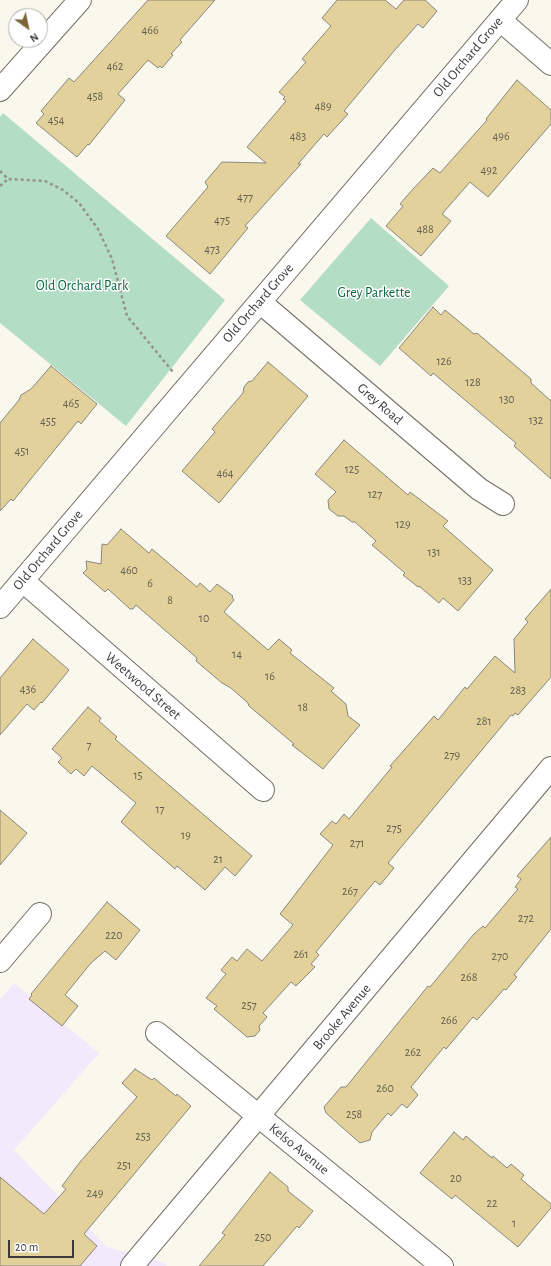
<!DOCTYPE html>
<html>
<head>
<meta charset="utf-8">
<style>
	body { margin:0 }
	#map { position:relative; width:551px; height:1266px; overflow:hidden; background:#faf7ed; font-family:"Alegreya Sans",sans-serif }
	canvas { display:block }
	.north { position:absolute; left:8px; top:8px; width:40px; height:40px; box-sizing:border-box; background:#fff; border:1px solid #b1b1af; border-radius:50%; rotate:147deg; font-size:11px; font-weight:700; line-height:16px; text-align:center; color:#3c3b37 }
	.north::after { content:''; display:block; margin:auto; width:14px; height:18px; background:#796634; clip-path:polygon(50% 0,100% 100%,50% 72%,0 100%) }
	.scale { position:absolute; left:8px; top:1240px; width:66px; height:18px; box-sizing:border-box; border:2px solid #3c3b37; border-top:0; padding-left:5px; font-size:12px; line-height:14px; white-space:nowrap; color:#3c3b37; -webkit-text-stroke:3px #fff; paint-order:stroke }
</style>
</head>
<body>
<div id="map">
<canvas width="551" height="1266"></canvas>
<div class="north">N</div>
<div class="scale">20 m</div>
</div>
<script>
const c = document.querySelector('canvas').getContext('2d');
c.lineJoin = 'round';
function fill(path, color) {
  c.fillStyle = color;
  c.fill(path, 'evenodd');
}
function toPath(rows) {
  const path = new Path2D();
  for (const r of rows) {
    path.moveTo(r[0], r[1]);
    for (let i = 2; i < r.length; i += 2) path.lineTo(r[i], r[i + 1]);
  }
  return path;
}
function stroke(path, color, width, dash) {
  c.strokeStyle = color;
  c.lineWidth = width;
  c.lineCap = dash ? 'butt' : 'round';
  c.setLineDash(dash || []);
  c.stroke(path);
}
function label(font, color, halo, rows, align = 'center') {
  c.font = font + ' "Alegreya Sans",sans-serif';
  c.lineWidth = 3;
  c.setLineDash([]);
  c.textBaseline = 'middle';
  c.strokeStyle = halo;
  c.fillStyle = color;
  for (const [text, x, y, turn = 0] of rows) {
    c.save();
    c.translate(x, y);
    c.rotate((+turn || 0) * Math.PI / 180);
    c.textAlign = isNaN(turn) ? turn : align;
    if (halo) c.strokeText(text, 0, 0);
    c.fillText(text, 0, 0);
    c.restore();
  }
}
fill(toPath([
	[14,983,99,1053,14,1150,107,1247,163,1262,167,1266,0,1266,0,999]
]), '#f3e8fc');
fill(toPath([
	[3,113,225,300,126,426,0,323,0,117],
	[371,218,449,286,380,366,300,300]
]), '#b3ddc4');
const building = toPath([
	[148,0,215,0,180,40,182,42,171,54,173,55,162,68,160,66,158,68,148,60,118,94,125,100,89,145,88,144,77,157,36,123,44,114,41,111,69,78,74,82,148,0],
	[337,0,385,0,396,9,404,0,425,0,437,11,423,28,418,24,394,51,344,111,348,114,327,137,324,134,298,164,301,164,245,226,248,228,210,274,166,236,208,187,205,182,222,162,266,163,247,147,286,101,283,99,285,97,279,92,306,62,302,59,331,26,322,18,337,0],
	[517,80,551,110,551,124,488,197,470,182,442,214,451,221,421,256,386,226,403,206,400,204,413,189,433,168,440,173,487,120,486,119,517,80],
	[433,307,441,315,445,310,474,334,477,333,531,379,531,383,551,401,551,479,514,446,516,443,504,433,433,373,431,376,399,348,433,307],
	[268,362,308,396,219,503,182,471,215,432,212,429,243,393,244,387,248,382,252,381,268,362],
	[51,366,97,404,81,424,78,421,13,501,11,499,0,511,0,423,19,400,21,395,31,389,51,366],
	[344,440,408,495,410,492,448,521,443,526,493,570,458,611,443,598,439,603,419,586,418,587,403,575,405,573,372,545,376,541,355,522,352,522,344,516,338,516,329,509,328,500,336,492,315,474,344,440],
	[121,529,149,553,152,549,197,587,200,583,210,592,217,584,233,596,232,597,234,600,224,612,268,650,279,639,292,650,290,653,334,688,331,691,346,704,348,716,360,725,323,769,292,745,294,744,249,706,248,703,231,688,222,683,196,661,197,658,136,605,133,609,130,609,108,589,105,592,83,573,87,569,86,561,101,564,102,544,107,545,121,529],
	[551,589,551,677,518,715,515,713,513,716,511,715,388,863,394,868,380,885,375,881,316,952,319,955,311,964,315,967,296,986,291,982,263,1013,267,1017,259,1026,260,1030,255,1036,247,1037,214,1009,217,1006,206,998,226,974,221,970,232,957,237,961,247,949,262,961,293,925,280,914,333,845,320,834,332,821,336,824,344,814,349,819,392,767,390,766,434,716,438,720,465,687,467,689,495,656,515,673,514,639,528,622,525,619,551,589],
	[33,639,69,670,42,703,41,702,34,710,27,704,0,735,0,678,33,639],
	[88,707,101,718,99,721,117,737,115,739,252,856,235,876,225,867,205,890,177,866,175,869,121,822,136,803,92,766,84,776,76,769,71,774,58,762,62,758,52,749,88,707],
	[0,810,27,833,0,865,0,810],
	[551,837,551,929,514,975,517,977,506,990,504,989,477,1020,473,1017,446,1049,444,1047,411,1087,418,1095,407,1108,402,1104,391,1116,388,1113,372,1132,370,1140,360,1143,326,1113,324,1107,341,1087,346,1087,428,986,430,987,474,934,483,926,485,928,518,889,515,887,521,879,517,876,551,837],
	[107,902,140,930,116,960,105,951,91,963,65,995,78,1006,62,1026,29,999,32,995,31,994,107,902],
	[135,1069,152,1080,154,1078,176,1096,177,1094,191,1106,84,1234,97,1246,80,1266,0,1266,0,1177,44,1214,66,1189,62,1186,80,1162,137,1097,122,1083,135,1069],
	[454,1132,463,1140,466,1136,492,1158,493,1156,507,1168,511,1164,524,1175,521,1179,551,1204,551,1208,518,1247,455,1195,452,1199,420,1173,454,1132],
	[270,1172,288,1187,288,1191,313,1211,299,1228,297,1226,263,1266,199,1266,225,1235,222,1233,270,1172]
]);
fill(building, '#e2d19b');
stroke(building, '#89877e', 1);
const minor = toPath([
	[500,20,551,64],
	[0,90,80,0],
	[260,302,479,489,503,504],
	[23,581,263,790],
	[0,607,517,0],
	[0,961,40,914],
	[157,1033,442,1266],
	[132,1266,551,768]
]);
stroke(minor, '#716f66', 24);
stroke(toPath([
	[0,171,8,179,45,181,63,190,79,203,98,229,112,259,127,316,173,372],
	[0,186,8,179]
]), '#95938d', 2.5, [3, 3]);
stroke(minor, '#fff', 22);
label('12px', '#666050', null, [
	["466",150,30],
	["462",115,66],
	["458",95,96],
	["489",323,106],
	["454",56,120],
	["483",298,136],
	["496",501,136],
	["492",489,170],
	["477",245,197],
	["475",222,220],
	["488",425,229],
	["473",212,249],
	["126",444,361],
	["128",473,382],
	["130",507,399],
	["465",71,403],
	["132",536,420],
	["455",48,421],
	["451",22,451],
	["125",352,469],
	["464",225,473],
	["127",375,494],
	["129",403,524],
	["131",434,552],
	["460",129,570],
	["133",465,580],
	["6",150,583],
	["8",170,600],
	["10",204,618],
	["14",237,654],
	["16",270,676],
	["436",28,689],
	["283",518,690],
	["18",303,707],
	["281",484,721],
	["7",89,745],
	["279",452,755],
	["15",138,775],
	["17",160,809],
	["275",394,828],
	["19",186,835],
	["271",357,843],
	["21",218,859],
	["267",350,891],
	["272",526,918],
	["220",114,935],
	["261",301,954],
	["270",500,956],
	["268",469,977],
	["257",249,1005],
	["266",449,1020],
	["262",413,1052],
	["260",385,1088],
	["258",354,1114],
	["253",143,1136],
	["251",124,1165],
	["20",456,1178],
	["249",95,1193],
	["22",492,1203],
	["1",514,1223],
	["250",263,1237]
]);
label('14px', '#3c3b37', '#fff', [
	["Old Orchard Grove",468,57,-50],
	["Old Orchard Grove",258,303,-49],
	["Grey Road",380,404,41],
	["Old Orchard Grove",48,550,-50],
	["Weetwood Street",143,686,41],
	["Brooke Avenue",342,1017,-50],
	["Kelso Avenue",299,1149,39]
]);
label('14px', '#056841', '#fff', [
	["Old Orchard Park",82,286],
	["Grey Parkette",374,293]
]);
</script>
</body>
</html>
